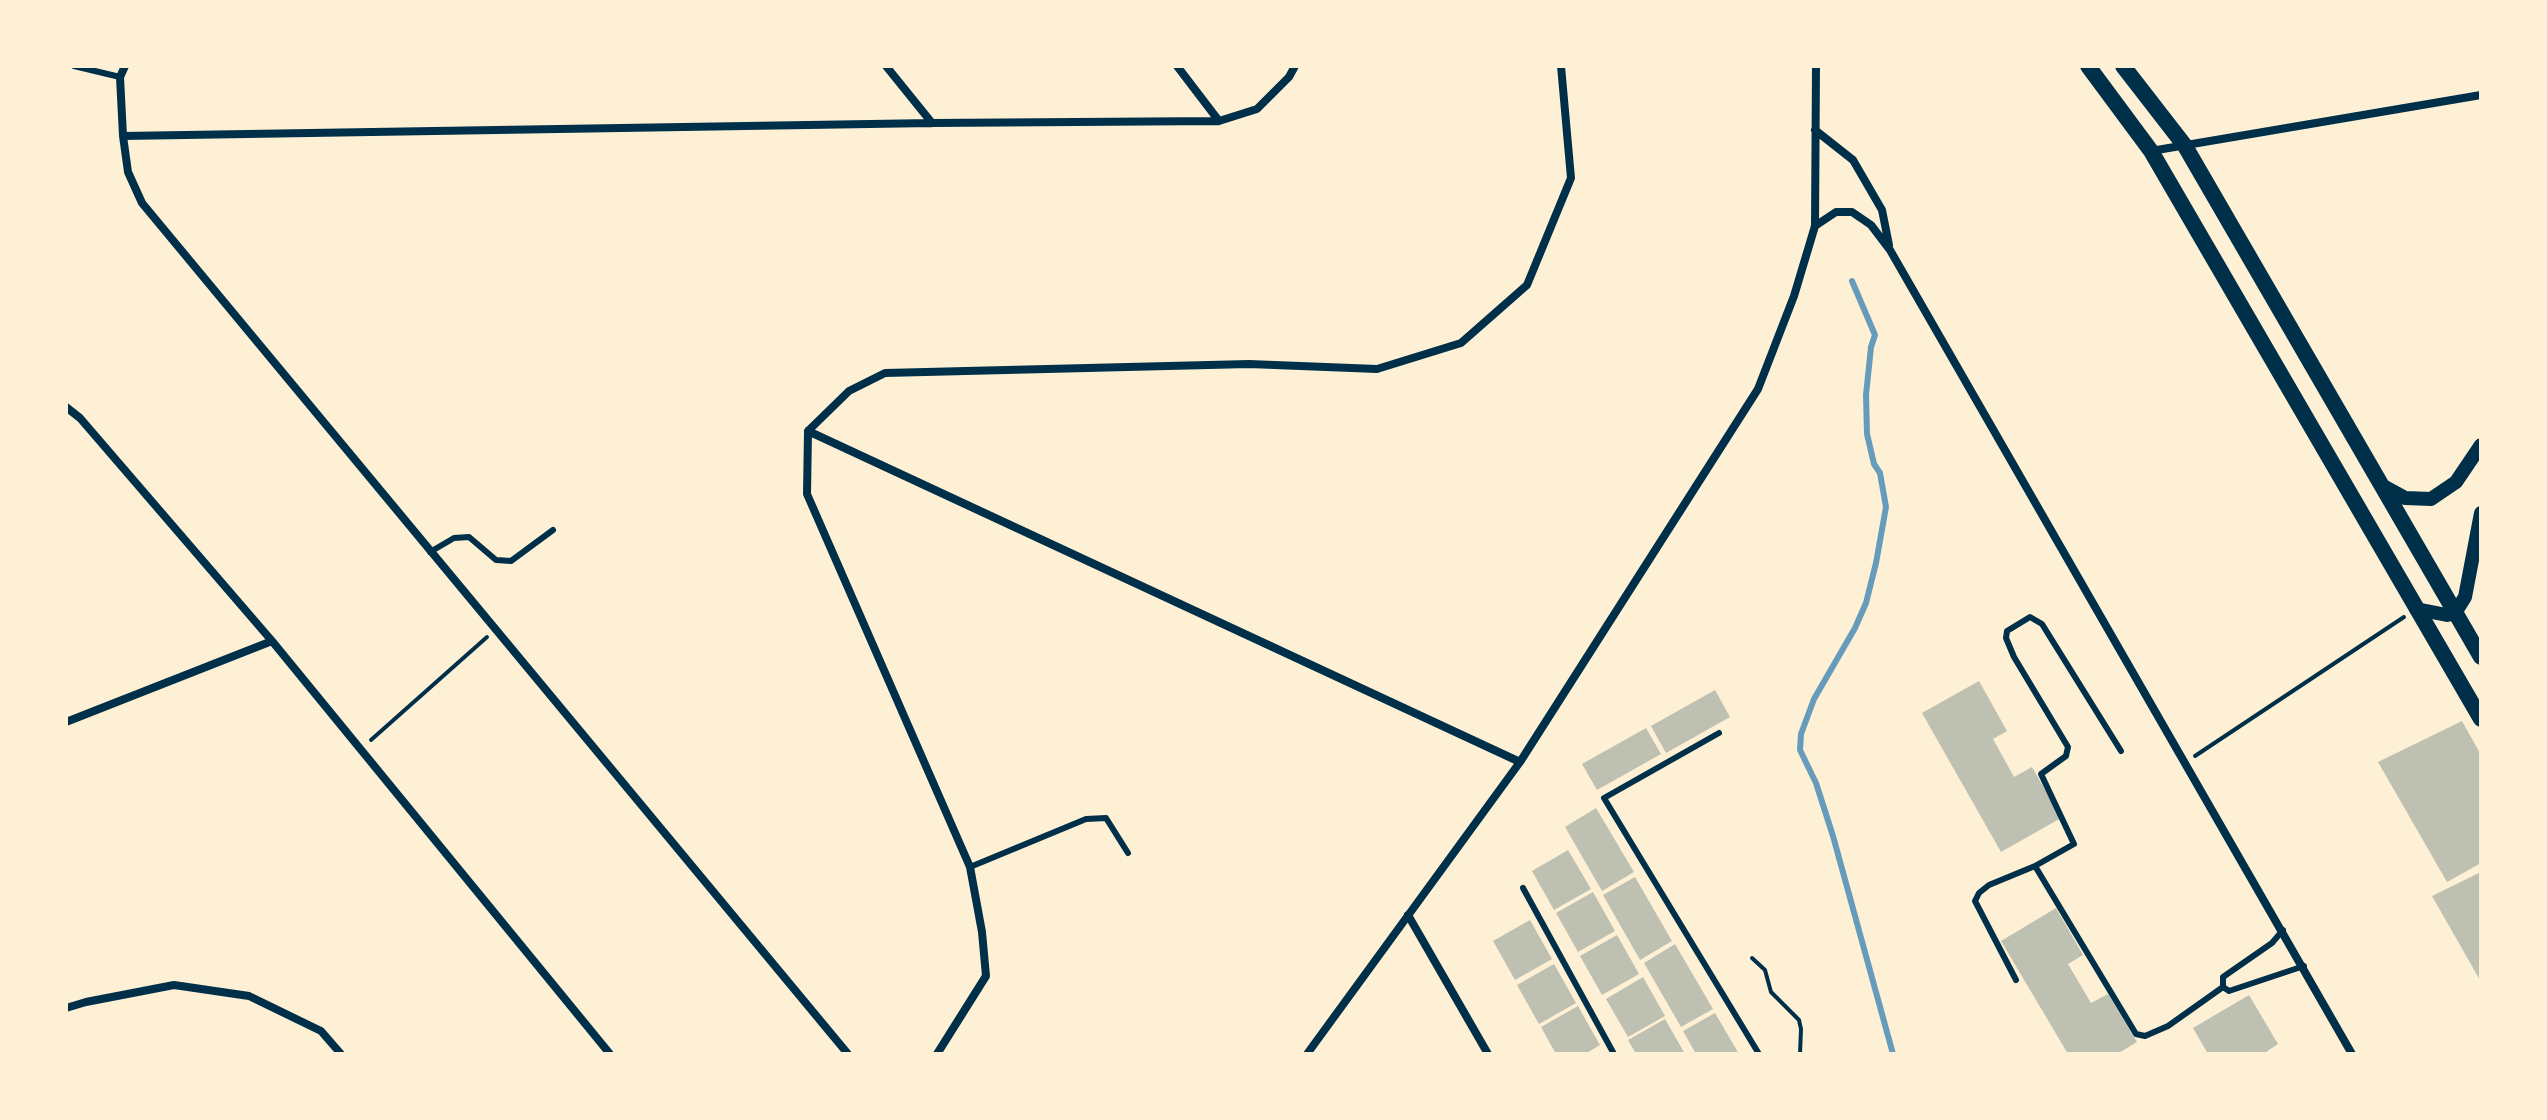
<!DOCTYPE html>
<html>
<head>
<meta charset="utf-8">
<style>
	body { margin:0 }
	#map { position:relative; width:2547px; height:1120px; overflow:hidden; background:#fdf0d5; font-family:"IBM Plex Sans",sans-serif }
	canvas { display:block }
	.frame { position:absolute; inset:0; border:68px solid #fdf0d5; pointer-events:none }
</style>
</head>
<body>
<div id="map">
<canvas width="2547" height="1120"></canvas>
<div class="frame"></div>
</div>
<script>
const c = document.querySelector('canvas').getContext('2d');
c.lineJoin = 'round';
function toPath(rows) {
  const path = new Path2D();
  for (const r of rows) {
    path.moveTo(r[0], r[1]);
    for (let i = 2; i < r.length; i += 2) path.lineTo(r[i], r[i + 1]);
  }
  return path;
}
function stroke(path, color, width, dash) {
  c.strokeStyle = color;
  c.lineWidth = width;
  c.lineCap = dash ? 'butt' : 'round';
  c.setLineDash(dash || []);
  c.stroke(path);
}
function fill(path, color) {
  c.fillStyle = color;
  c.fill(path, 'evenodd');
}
stroke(toPath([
	[1852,281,1875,335,1871,347,1866,395,1867,434,1874,464,1880,473,1886,507,1876,563,1866,603,1855,628,1814,699,1801,734,1800,750,1816,783,1833,836,1893,1054]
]), '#669bbc', 6);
fill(toPath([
	[1979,681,2007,731,1993,739,2014,777,2032,767,2061,818,2001,852,1922,713],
	[1715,690,1730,717,1666,753,1651,726],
	[2462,721,2481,755,2481,863,2447,882,2378,762],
	[1646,728,1661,754,1597,790,1582,764],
	[1596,808,1634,872,1602,891,1565,827],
	[1568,850,1591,889,1554,910,1532,871],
	[2481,872,2481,982,2432,896],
	[1635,877,1672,941,1640,960,1603,895],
	[1593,892,1615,931,1578,952,1556,913],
	[2056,908,2083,955,2068,964,2091,1003,2108,994,2137,1042,2117,1054,2068,1054,2001,941],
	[1530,920,1552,959,1515,980,1493,941],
	[1617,935,1639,974,1602,995,1580,956],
	[1675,944,1713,1009,1681,1027,1644,963],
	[1554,964,1576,1003,1539,1024,1517,985],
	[1643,977,1665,1016,1628,1037,1606,999],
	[2249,995,2278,1044,2263,1054,2208,1054,2193,1028],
	[1578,1006,1600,1045,1585,1054,1556,1054,1541,1027],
	[1715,1013,1739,1054,1696,1054,1683,1031],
	[1665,1019,1685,1054,1636,1054,1628,1040]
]), '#bec0b2');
stroke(toPath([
	[371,740,487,637],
	[2195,756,2404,617],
	[1752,958,1765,970,1771,992,1799,1020,1801,1029,1800,1054]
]), '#003049', 4);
stroke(toPath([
	[74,66,120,77],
	[430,552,454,538,469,537,496,560,511,561,553,530],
	[1719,733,1604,798,1759,1054],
	[2035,866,2074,844,2041,774,2066,756,2068,747,2014,657,2006,638,2007,631,2030,617,2042,624,2121,751],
	[970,867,1086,819,1106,818,1128,853],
	[1523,888,1614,1054],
	[2283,930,2272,943,2223,977,2223,987,2229,991,2304,966],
	[2016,980,1975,901,1979,893,1989,885,2035,866,2136,1034,2145,1036,2168,1026,2223,987]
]), '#003049', 6);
stroke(toPath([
	[125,66,120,77,123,136,128,172,142,203,848,1054],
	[886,66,932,123],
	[1177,66,1219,121],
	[1815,130,1853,160,1882,210,1889,245],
	[123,136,932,123,1219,121,1257,109,1289,77,1295,66],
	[2151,151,2481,95],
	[1815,226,1836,212,1852,212,1871,225,1890,250,2352,1054],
	[66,407,80,418,272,641,610,1054],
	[808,431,1520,762],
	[66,722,272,641],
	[1408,915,1488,1054],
	[66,1008,86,1002,174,985,249,996,321,1031,341,1054],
	[937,1054,986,976,982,932,970,867,807,494,808,431,849,391,885,373,1249,364,1377,369,1461,343,1527,285,1571,178,1561,66],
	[1307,1054,1520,762,1758,389,1794,296,1815,226,1816,66]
]), '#003049', 8);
stroke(toPath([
	[2383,486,2405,498,2431,499,2456,482,2481,445],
	[2416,609,2447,615,2455,613,2465,597,2481,513]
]), '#003049', 14);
stroke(toPath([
	[2088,66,2151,151,2481,719],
	[2123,66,2185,146,2481,657]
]), '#003049', 16);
</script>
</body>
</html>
